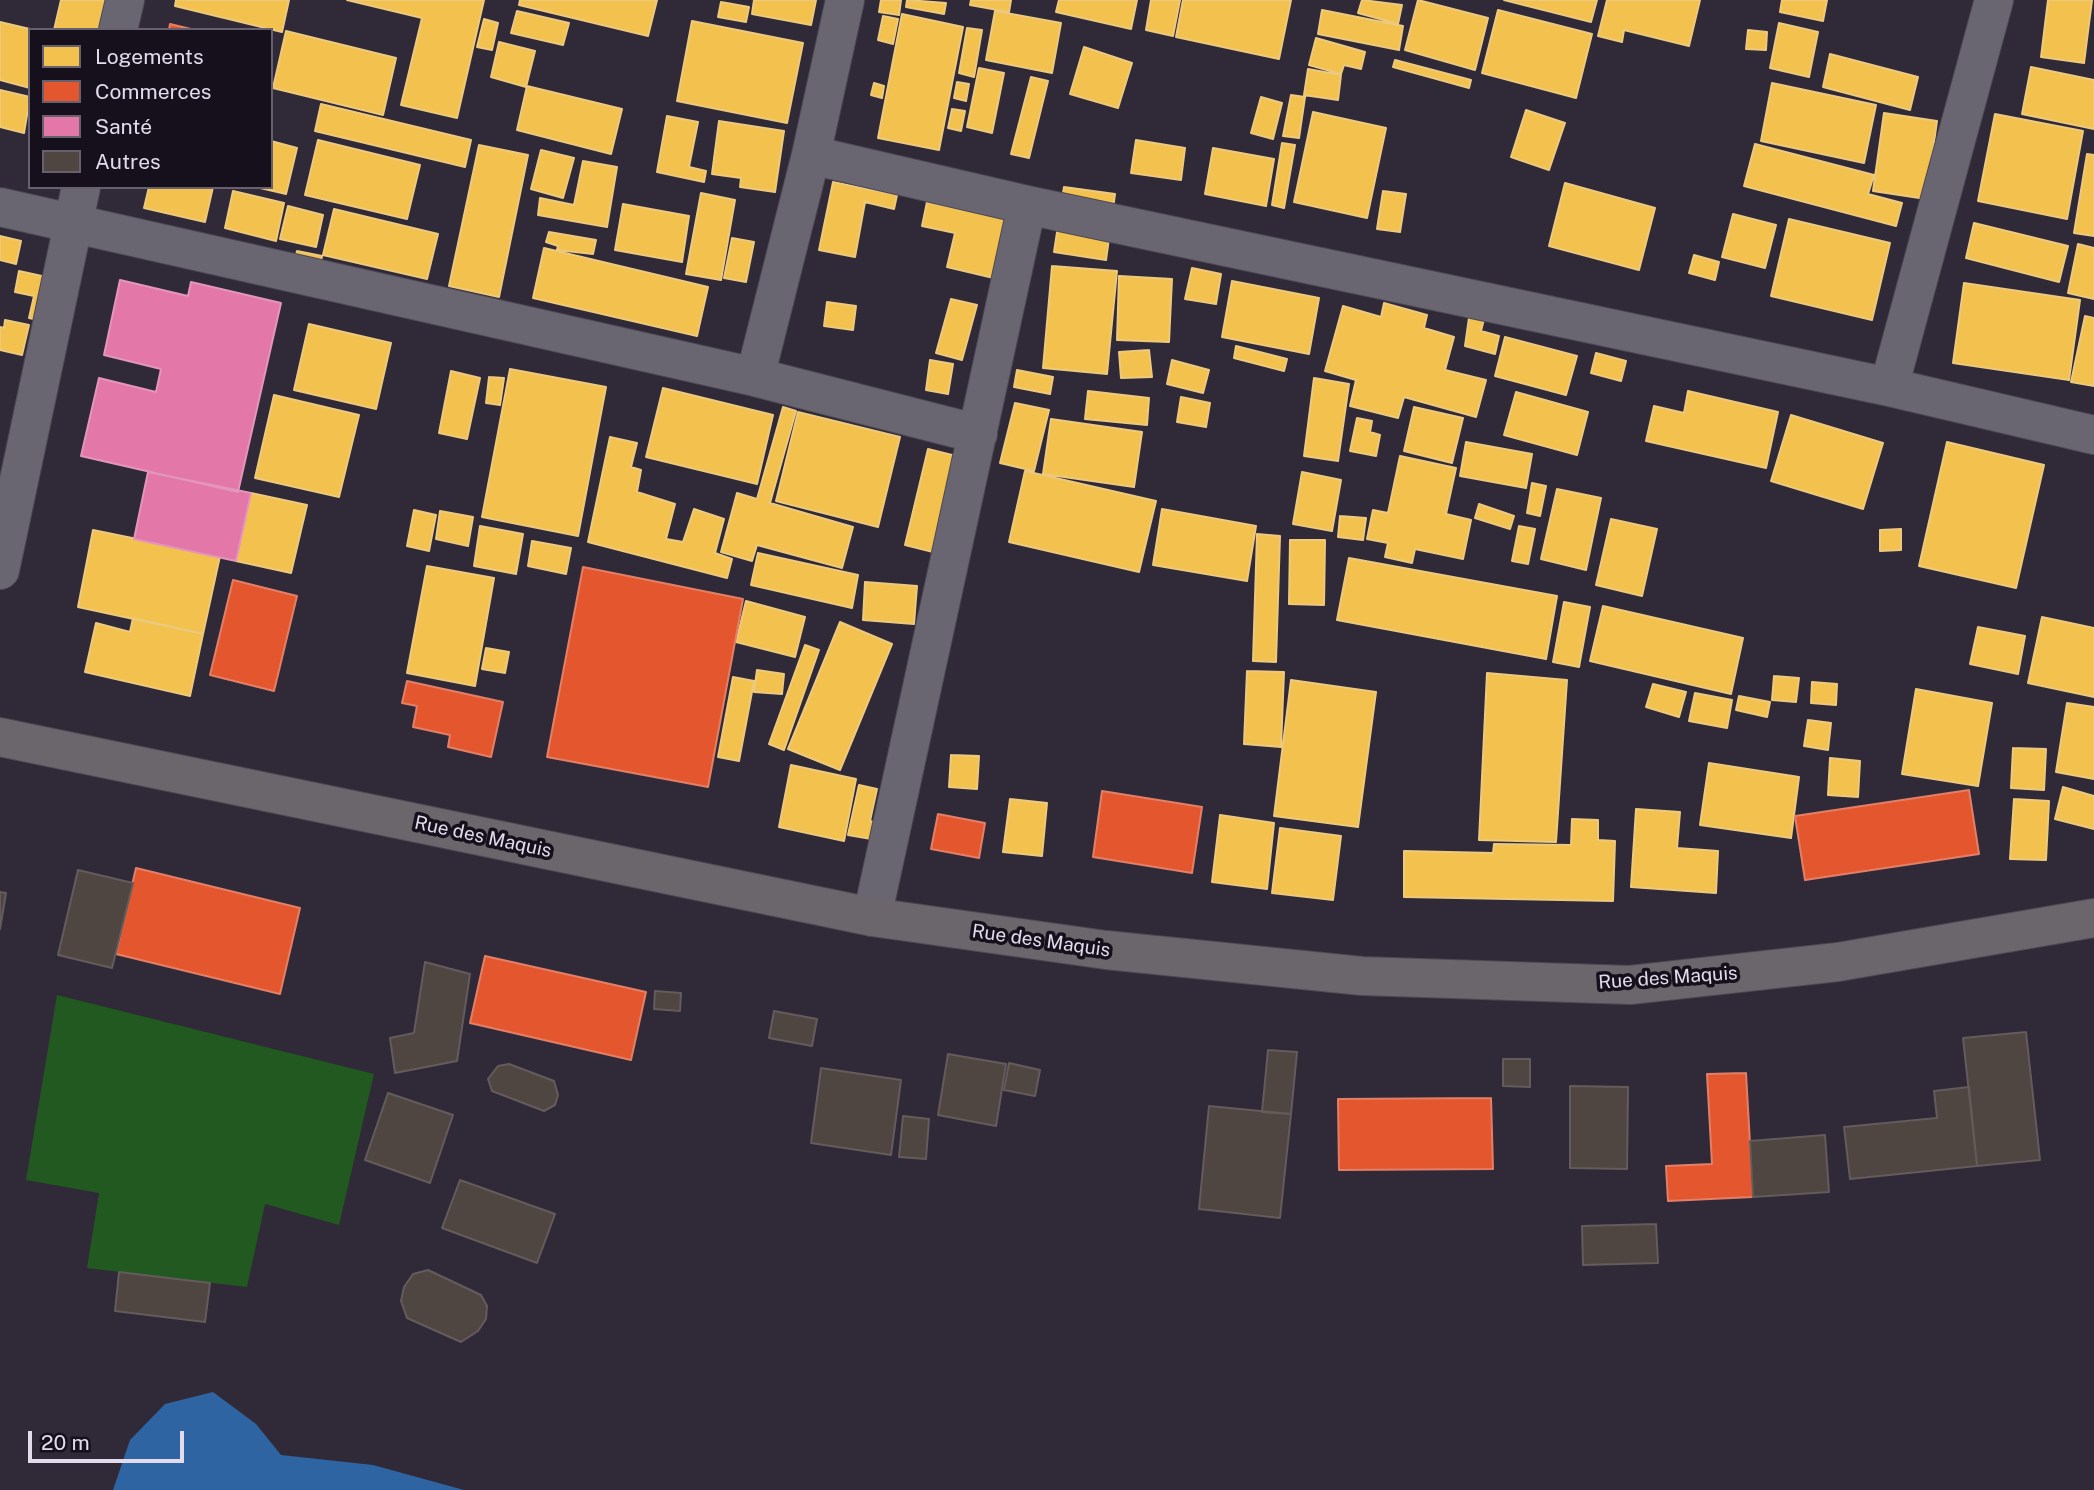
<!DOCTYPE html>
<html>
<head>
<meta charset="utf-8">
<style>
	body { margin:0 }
	#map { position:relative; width:2094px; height:1490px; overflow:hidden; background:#302a38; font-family:"Public Sans",sans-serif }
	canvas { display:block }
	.legend { position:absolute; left:28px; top:28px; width:245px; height:161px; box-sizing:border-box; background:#15101c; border:2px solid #67616f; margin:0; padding:9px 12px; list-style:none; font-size:21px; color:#e2dbec }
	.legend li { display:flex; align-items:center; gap:14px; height:35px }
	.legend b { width:35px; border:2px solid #67616f }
	.scale { position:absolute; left:28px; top:1431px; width:156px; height:32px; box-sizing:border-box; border:4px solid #e2dbec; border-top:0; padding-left:9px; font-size:21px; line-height:24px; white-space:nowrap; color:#e2dbec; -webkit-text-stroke:5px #15101c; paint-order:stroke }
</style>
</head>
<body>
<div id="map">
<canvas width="2094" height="1490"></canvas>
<ul class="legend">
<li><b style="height:19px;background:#f2c14e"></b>Logements</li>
<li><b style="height:19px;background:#e4572e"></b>Commerces</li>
<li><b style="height:19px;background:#e377a8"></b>Santé</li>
<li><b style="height:19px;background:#504641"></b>Autres</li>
</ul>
<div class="scale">20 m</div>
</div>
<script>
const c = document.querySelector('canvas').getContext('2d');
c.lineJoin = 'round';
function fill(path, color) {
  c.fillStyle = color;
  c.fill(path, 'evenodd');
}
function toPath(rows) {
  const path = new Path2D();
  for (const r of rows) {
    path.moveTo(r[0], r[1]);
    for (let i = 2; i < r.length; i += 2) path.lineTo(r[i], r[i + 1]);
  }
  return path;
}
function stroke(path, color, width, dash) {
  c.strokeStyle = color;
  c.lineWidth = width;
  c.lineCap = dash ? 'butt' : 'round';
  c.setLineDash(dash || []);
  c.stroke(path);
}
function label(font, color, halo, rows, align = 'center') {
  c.font = font + ' "Public Sans",sans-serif';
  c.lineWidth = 7;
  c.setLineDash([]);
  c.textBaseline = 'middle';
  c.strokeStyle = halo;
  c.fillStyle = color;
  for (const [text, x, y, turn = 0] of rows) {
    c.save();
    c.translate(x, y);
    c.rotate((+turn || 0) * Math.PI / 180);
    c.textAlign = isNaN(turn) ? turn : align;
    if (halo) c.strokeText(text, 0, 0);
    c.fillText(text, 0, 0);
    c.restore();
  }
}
fill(toPath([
	[57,995,374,1074,339,1225,265,1204,247,1287,87,1268,99,1193,26,1180]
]), '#215920');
fill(toPath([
	[213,1392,256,1424,281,1455,373,1465,464,1490,113,1490,130,1440,165,1404]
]), '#2e64a2');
const homes = toPath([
	[61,0,105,0,98,30,54,30,61,0],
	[176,0,289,0,282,32,175,6,176,0],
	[347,0,484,0,457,118,401,105,422,18,347,0],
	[520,0,657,0,648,36,519,5,520,0],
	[754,0,816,0,811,25,752,14,754,0],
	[881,0,901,0,899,15,879,12,881,0],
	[907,0,946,3,944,14,906,7,907,0],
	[971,0,1011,0,1009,12,970,5,971,0],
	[1059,0,1137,0,1131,29,1056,12,1059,0],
	[1151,0,1180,0,1173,36,1146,30,1151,0],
	[1183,0,1291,0,1279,59,1176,37,1183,0],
	[1362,0,1402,5,1398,24,1358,13,1362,0],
	[1418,0,1488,18,1475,70,1405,50,1418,0],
	[1504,0,1597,0,1591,22,1504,0],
	[1607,0,1700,0,1689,46,1624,30,1622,42,1598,36,1607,0],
	[1782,0,1827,0,1823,21,1780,12,1782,0],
	[2048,0,2092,0,2084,63,2041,57,2048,0],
	[721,2,749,7,746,22,718,17,721,2],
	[1322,10,1403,26,1399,50,1318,34,1322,10],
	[1498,10,1592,34,1576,98,1482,73,1498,10],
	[517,11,569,23,563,45,511,33,517,11],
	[995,11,1061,23,1052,73,986,60,995,11],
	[902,14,963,27,939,150,878,138,902,14],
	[883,16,898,19,893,44,878,40,883,16],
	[484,19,498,23,492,50,477,47,484,19],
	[692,21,803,43,787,123,677,101,692,21],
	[0,22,34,30,30,30,30,88,0,80,0,22],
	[1779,23,1818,32,1809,77,1770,68,1779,23],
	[967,28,982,30,974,77,959,73,967,28],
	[1748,30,1767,32,1766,50,1746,49,1748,30],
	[286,31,396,58,383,115,273,88,286,31],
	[1316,38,1365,52,1361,69,1344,65,1341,74,1309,65,1316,38],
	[499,42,535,51,526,87,491,77,499,42],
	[1084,47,1132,63,1118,108,1070,94,1084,47],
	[1830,54,1918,77,1910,110,1823,87,1830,54],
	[1395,60,1471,80,1469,88,1393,67,1395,60],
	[2031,67,2094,80,2094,129,2022,114,2031,67],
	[979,68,1004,73,992,133,967,127,979,68],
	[1308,69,1341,75,1338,100,1304,95,1308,69],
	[1031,77,1048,81,1029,158,1011,154,1031,77],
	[957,82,969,84,966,101,954,98,957,82],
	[874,83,884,86,882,98,871,95,874,83],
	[1772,83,1876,105,1864,163,1761,141,1772,83],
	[527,86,622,109,611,154,517,130,527,86],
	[0,90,30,97,24,133,0,127,0,90],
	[1291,95,1305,97,1299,138,1283,136,1291,95],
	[1261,97,1282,103,1273,139,1251,133,1261,97],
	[321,104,471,140,465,167,315,131,321,104],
	[952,109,965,111,961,131,948,128,952,109],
	[1526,110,1565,123,1549,170,1511,157,1526,110],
	[1313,112,1386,128,1367,218,1294,202,1313,112],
	[1884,113,1937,121,1926,199,1873,191,1884,113],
	[1995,114,2083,131,2067,219,1978,201,1995,114],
	[667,116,698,122,689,167,706,171,704,182,657,172,667,116],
	[719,121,784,131,775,192,740,187,741,178,712,174,719,121],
	[318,140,420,165,407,219,305,195,318,140],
	[1136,140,1185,148,1181,180,1131,173,1136,140],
	[271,141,297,148,286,194,256,187,271,187,271,141],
	[1282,143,1295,145,1284,208,1272,205,1282,143],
	[1755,144,1874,175,1868,194,1902,203,1896,226,1744,186,1755,144],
	[479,145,528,155,499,297,449,286,479,145],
	[1213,148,1274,159,1266,206,1205,194,1213,148],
	[541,150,574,158,563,198,531,189,541,150],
	[2087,154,2094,155,2094,236,2074,233,2087,154],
	[583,161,617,167,607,227,538,215,540,198,574,205,583,161],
	[833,182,897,195,894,209,865,202,855,257,819,250,833,182],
	[1565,183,1655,208,1639,270,1549,246,1565,183],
	[149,187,213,187,205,222,144,208,149,187],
	[1064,187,1115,194,1106,260,1054,252,1064,187],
	[233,191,284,203,276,241,225,228,233,191],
	[1383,191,1406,194,1400,232,1377,229,1383,191],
	[701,193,735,200,721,280,686,274,701,193],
	[927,202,1014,221,1002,280,947,267,955,233,922,226,927,202],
	[623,204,689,216,682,262,615,250,623,204],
	[288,206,323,215,316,247,280,239,288,206],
	[334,209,438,234,427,279,323,255,334,209],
	[1733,214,1776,225,1765,268,1722,257,1733,214],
	[1789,219,1890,243,1872,320,1771,296,1789,219],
	[1974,223,2068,246,2059,282,1966,258,1974,223],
	[549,232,596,240,593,254,557,250,558,246,546,242,549,232],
	[0,236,21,241,16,264,0,260,0,236],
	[732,238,754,242,746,282,724,278,732,238],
	[2078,244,2094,248,2094,299,2068,293,2078,244],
	[544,248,708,287,697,336,533,298,544,248],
	[297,251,322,256,320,266,295,260,297,251],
	[1694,255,1719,262,1715,280,1689,273,1694,255],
	[1052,266,1117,271,1107,374,1043,368,1052,266],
	[1192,268,1221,274,1216,304,1185,299,1192,268],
	[19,271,51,278,43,321,29,318,34,296,15,292,19,271],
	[1119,276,1172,279,1169,342,1117,340,1119,276],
	[1232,281,1319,298,1309,354,1222,337,1232,281],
	[1964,283,2080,300,2069,380,1953,363,1964,283],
	[951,299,977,305,962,360,936,353,951,299],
	[827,302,856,306,853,330,824,326,827,302],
	[1384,303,1427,315,1424,328,1454,337,1445,370,1486,380,1476,417,1404,397,1398,418,1350,406,1356,380,1325,371,1343,306,1381,317,1384,303],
	[1470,311,1485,315,1481,331,1499,336,1495,354,1465,346,1470,311],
	[2085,316,2094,318,2094,386,2071,382,2085,316],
	[5,320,29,325,22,355,0,350,0,327,4,328,5,320],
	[309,324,391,343,376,409,294,390,309,324],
	[1505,337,1577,356,1566,395,1495,376,1505,337],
	[1236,346,1287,359,1284,371,1234,358,1236,346],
	[1149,350,1152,377,1121,378,1119,352,1149,350],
	[1596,353,1626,361,1621,381,1591,373,1596,353],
	[930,360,953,364,948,394,926,390,930,360],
	[1172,360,1209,370,1203,393,1167,384,1172,360],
	[510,369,606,387,578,536,482,517,510,369],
	[1017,370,1053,377,1050,394,1014,387,1017,370],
	[451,371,480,378,467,439,439,433,451,371],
	[489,377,504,378,500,405,486,403,489,377],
	[1314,378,1349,384,1338,461,1304,456,1314,378],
	[663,388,773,415,757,484,646,457,663,388],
	[1088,391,1149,398,1147,425,1085,419,1088,391],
	[1688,391,1778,412,1766,468,1646,441,1654,406,1684,413,1688,391],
	[1516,392,1588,412,1577,455,1504,435,1516,392],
	[274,395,359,415,339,497,255,478,274,395],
	[1181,397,1210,403,1206,427,1177,422,1181,397],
	[1015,403,1049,410,1034,471,1000,463,1015,403],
	[783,407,796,411,770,503,853,527,842,568,757,545,752,561,721,552,737,493,757,499,783,407],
	[1414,407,1463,418,1452,463,1404,451,1414,407],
	[798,412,900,437,878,527,776,501,798,412],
	[1791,415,1883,443,1863,509,1771,481,1791,415],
	[1357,418,1372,421,1370,432,1380,435,1376,456,1350,451,1357,418],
	[1051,419,1142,432,1134,487,1043,474,1051,419],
	[610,437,637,443,631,467,641,470,637,492,675,504,666,539,683,542,694,509,724,519,715,553,732,559,727,578,588,542,610,437],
	[1466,442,1532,454,1526,488,1460,476,1466,442],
	[1947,442,2044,465,2016,588,1919,566,1947,442],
	[928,449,960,457,937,553,905,545,928,449],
	[1400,456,1456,468,1446,514,1471,520,1463,559,1415,549,1412,563,1385,557,1388,543,1367,539,1373,510,1388,513,1400,456],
	[1025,471,1156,501,1139,572,1009,542,1025,471],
	[1302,472,1341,480,1332,531,1293,524,1302,472],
	[1532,483,1546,486,1540,516,1527,513,1532,483],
	[1557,489,1601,498,1586,570,1541,559,1557,489],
	[251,493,307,505,291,573,236,561,251,493],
	[1479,504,1514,516,1510,529,1475,518,1479,504],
	[1162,509,1256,526,1247,581,1153,565,1162,509],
	[414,510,436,515,429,551,407,546,414,510],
	[440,511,473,517,468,546,436,539,440,511],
	[1340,516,1366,518,1363,540,1338,537,1340,516],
	[1611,519,1657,529,1642,596,1596,585,1611,519],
	[480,526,523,534,516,574,474,566,480,526],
	[1519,526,1535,529,1528,564,1512,561,1519,526],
	[1901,529,1901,550,1880,551,1880,530,1901,529],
	[93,530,220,556,203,634,78,607,93,530],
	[1257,534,1280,536,1276,662,1253,661,1257,534],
	[1290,540,1325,540,1324,605,1289,604,1290,540],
	[532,541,571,548,566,574,528,566,532,541],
	[758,553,858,575,852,608,751,585,758,553],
	[1349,558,1557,596,1546,659,1337,620,1349,558],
	[427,566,494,578,475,686,407,673,427,566],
	[865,582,917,586,914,624,863,620,865,582],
	[746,601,805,617,795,657,736,642,746,601],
	[1564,602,1590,607,1579,667,1553,662,1564,602],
	[1603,606,1743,638,1731,694,1590,661,1603,606],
	[2042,617,2094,628,2094,697,2028,683,2042,617],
	[133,618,203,634,190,696,85,672,96,623,130,632,133,618],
	[840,622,892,644,840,770,788,749,840,622],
	[1978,627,2025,636,2018,674,1970,664,1978,627],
	[805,645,819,650,784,750,769,744,805,645],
	[486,648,509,652,505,673,482,669,486,648],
	[757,670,784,674,782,694,754,692,757,670],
	[1247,671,1284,672,1281,747,1244,744,1247,671],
	[1487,673,1567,680,1556,842,1479,840,1487,673],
	[1774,676,1799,678,1796,702,1772,700,1774,676],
	[733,677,754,681,739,761,718,757,733,677],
	[1291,680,1376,692,1358,827,1274,816,1291,680],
	[1812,682,1837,684,1836,705,1811,703,1812,682],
	[1653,684,1686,692,1679,717,1646,707,1653,684],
	[1916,689,1992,703,1978,786,1902,774,1916,689],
	[1695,693,1732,700,1727,728,1689,721,1695,693],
	[1739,696,1770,702,1767,717,1736,710,1739,696],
	[2067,703,2094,707,2094,779,2056,772,2067,703],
	[1808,720,1831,723,1828,750,1804,746,1808,720],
	[2013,748,2046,749,2044,790,2011,788,2013,748],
	[951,755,979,756,977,789,949,787,951,755],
	[1830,758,1860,761,1858,797,1828,795,1830,758],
	[1709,763,1799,777,1791,838,1700,825,1709,763],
	[791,765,856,779,844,841,779,827,791,765],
	[859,785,877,789,870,821,887,825,883,841,848,835,859,785],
	[2063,787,2094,796,2094,829,2055,819,2063,787],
	[1010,799,1047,803,1042,856,1003,852,1010,799],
	[2014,799,2049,801,2046,860,2010,859,2014,799],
	[1636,809,1680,812,1677,848,1718,851,1716,893,1631,887,1636,809],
	[1220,815,1274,823,1267,889,1212,882,1220,815],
	[1572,819,1598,820,1598,840,1615,841,1613,901,1404,897,1404,851,1493,853,1494,844,1571,845,1572,819],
	[1280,828,1341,836,1333,900,1272,893,1280,828]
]);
fill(homes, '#f2c14e');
stroke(homes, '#edc97d', 2);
const shops = toPath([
	[170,24,195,30,169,30,170,24],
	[583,567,743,599,708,787,547,757,583,567],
	[233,580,297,596,274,691,210,675,233,580],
	[407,681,503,702,491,757,448,747,450,735,413,727,417,706,402,703,407,681],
	[1969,790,1979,854,1805,880,1795,816,1969,790],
	[1102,791,1202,807,1192,873,1093,857,1102,791],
	[938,814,985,823,979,858,931,849,938,814],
	[136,868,300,908,280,994,116,954,136,868],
	[485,956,646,992,631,1060,470,1023,485,956],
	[1746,1073,1753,1197,1668,1201,1666,1166,1712,1164,1707,1074,1746,1073],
	[1491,1098,1493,1169,1339,1170,1338,1099,1491,1098]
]);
fill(shops, '#e4572e');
stroke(shops, '#e37f67', 2);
const health = toPath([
	[120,280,188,296,191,282,281,303,238,492,81,456,99,378,156,392,161,369,104,355,120,280],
	[148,472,251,493,236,561,134,539,148,472]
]);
fill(health, '#e377a8');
stroke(health, '#e395bc', 2);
const building = toPath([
	[78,870,133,883,112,968,58,955,78,870],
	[0,892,6,893,0,929,0,892],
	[425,962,470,974,457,1061,395,1073,390,1038,414,1033,425,962],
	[655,991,681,993,680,1011,654,1009,655,991],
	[774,1011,817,1019,812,1046,769,1038,774,1011],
	[2026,1032,2040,1160,1977,1166,1963,1038,2026,1032],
	[1268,1050,1297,1052,1291,1114,1262,1112,1268,1050],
	[948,1054,1006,1064,996,1126,938,1115,948,1054],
	[1503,1059,1530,1059,1530,1087,1503,1086,1503,1059],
	[1009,1063,1040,1070,1035,1096,1004,1090,1009,1063],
	[509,1064,554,1081,558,1095,555,1105,544,1111,492,1091,488,1079,498,1066,509,1064],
	[821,1068,901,1080,891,1155,811,1143,821,1068],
	[1570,1086,1628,1087,1627,1169,1570,1168,1570,1086],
	[1969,1087,1977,1166,1850,1179,1844,1127,1937,1118,1934,1091,1969,1087],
	[388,1093,453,1115,430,1183,365,1160,388,1093],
	[1209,1106,1291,1114,1280,1218,1199,1209,1209,1106],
	[903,1116,929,1119,926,1159,899,1157,903,1116],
	[1825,1135,1829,1192,1753,1197,1750,1141,1825,1135],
	[460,1180,555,1214,537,1263,442,1228,460,1180],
	[1656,1224,1658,1263,1583,1265,1582,1226,1656,1224],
	[428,1270,481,1295,487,1306,486,1319,478,1331,461,1342,407,1318,401,1301,404,1287,413,1274,428,1270],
	[119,1272,210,1283,205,1322,115,1311,119,1272]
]);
fill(building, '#504641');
stroke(building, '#635b5c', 2);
const street = toPath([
	[118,30,125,0],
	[811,155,1027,205,1889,387,2094,435],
	[0,207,755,377,978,434],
	[755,377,811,155,845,0],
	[1889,387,1994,0],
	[0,570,81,187],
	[872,917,1027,205]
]);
const secondary = toPath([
	[0,737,872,917,1106,950,1362,976,1630,985,1838,962,2094,918]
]);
stroke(street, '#4d4854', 40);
stroke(secondary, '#4d4854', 40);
stroke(street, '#6a6671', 38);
stroke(secondary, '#6b666b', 38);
label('19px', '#e2dbec', '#15101c', [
	["Rue des Maquis",483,837,12],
	["Rue des Maquis",1041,941,8],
	["Rue des Maquis",1668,978,-4]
]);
</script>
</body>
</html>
